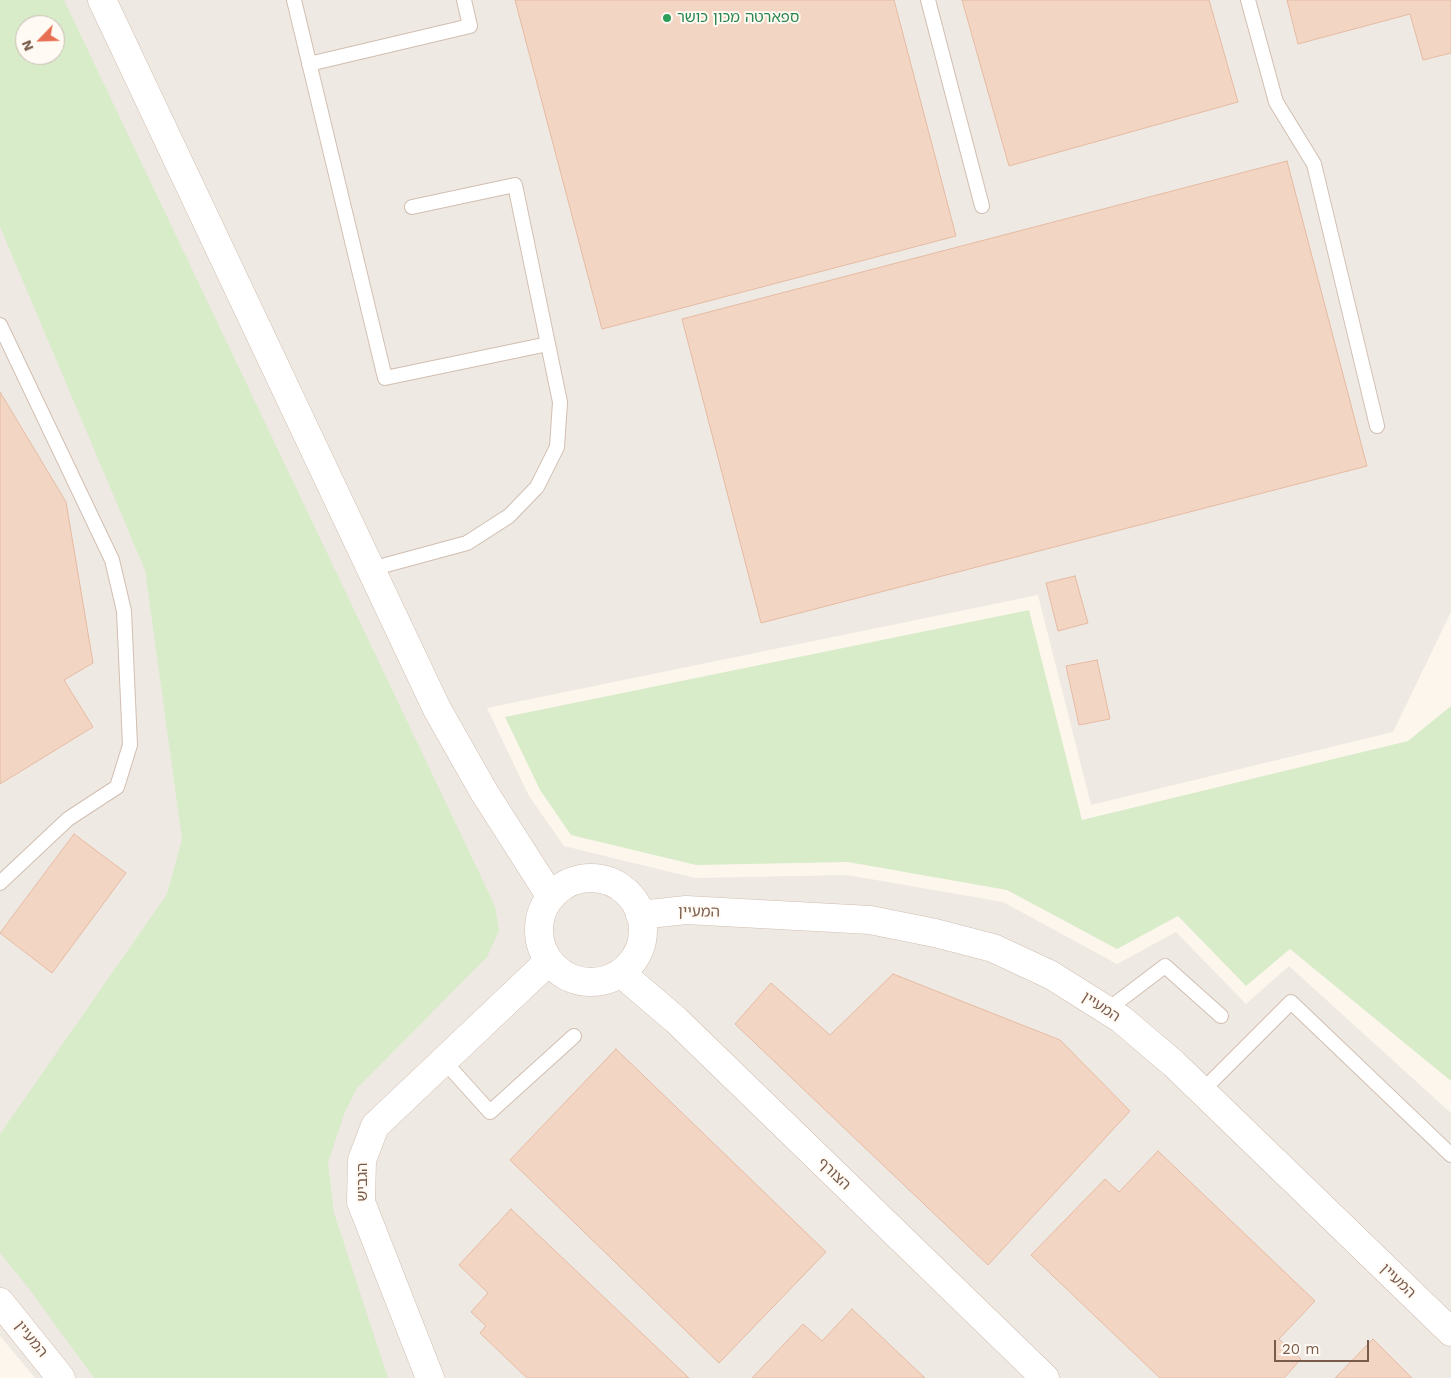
<!DOCTYPE html>
<html>
<head>
<meta charset="utf-8">
<style>
	body { margin:0 }
	#map { position:relative; width:1451px; height:1378px; overflow:hidden; background:#fdf6ec; font-family:"Work Sans",sans-serif }
	canvas { display:block }
	.north { position:absolute; left:15px; top:15px; width:50px; height:50px; box-sizing:border-box; background:#fffaf3; border:1px solid #cabbb1; border-radius:50%; rotate:246deg; font-size:14px; font-weight:700; line-height:20px; text-align:center; color:#7a5c4d }
	.north::after { content:''; display:block; margin:auto; width:18px; height:22px; background:#e76f51; clip-path:polygon(50% 0,100% 100%,50% 72%,0 100%) }
	.scale { position:absolute; left:1274px; top:1340px; width:95px; height:22px; box-sizing:border-box; border:2px solid #7a5c4d; border-top:0; padding-left:6px; font-size:15px; line-height:18px; white-space:nowrap; color:#7a5c4d; -webkit-text-stroke:4px #fffaf3; paint-order:stroke }
</style>
</head>
<body>
<div id="map">
<canvas width="1451" height="1378"></canvas>
<div class="north">N</div>
<div class="scale">20 m</div>
</div>
<script>
const c = document.querySelector('canvas').getContext('2d');
c.lineJoin = 'round';
function fill(path, color) {
  c.fillStyle = color;
  c.fill(path, 'evenodd');
}
function toPath(rows) {
  const path = new Path2D();
  for (const r of rows) {
    if (r.length === 3) {
      path.moveTo(r[0] + r[2], r[1]);
      path.arc(r[0], r[1], r[2], 0, 2 * Math.PI);
      continue;
    }
    path.moveTo(r[0], r[1]);
    for (let i = 2; i < r.length; i += 2) path.lineTo(r[i], r[i + 1]);
  }
  return path;
}
function stroke(path, color, width, dash) {
  c.strokeStyle = color;
  c.lineWidth = width;
  c.lineCap = dash ? 'butt' : 'round';
  c.setLineDash(dash || []);
  c.stroke(path);
}
function label(font, color, halo, rows, align = 'center') {
  c.font = font + ' "Work Sans","Noto Sans Hebrew",sans-serif';
  c.lineWidth = 4;
  c.setLineDash([]);
  c.textBaseline = 'middle';
  c.strokeStyle = halo;
  c.fillStyle = color;
  for (const [text, x, y, turn = 0] of rows) {
    c.save();
    c.translate(x, y);
    c.rotate((+turn || 0) * Math.PI / 180);
    c.textAlign = isNaN(turn) ? turn : align;
    if (halo) c.strokeText(text, 0, 0);
    c.fillText(text, 0, 0);
    c.restore();
  }
}
fill(toPath([
	[0,0,1451,0,1451,612,1393,732,1091,805,1038,595,487,708,529,796,564,846,695,878,847,875,1003,902,1117,964,1176,932,1246,1004,1289,966,1451,1113,1451,1378,35,1378,0,1336],
	[25,25,55,25,55,55,25,55]
]), '#efe9e4');
fill(toPath([
	[0,0,64,0,495,906,499,931,487,957,357,1088,345,1112,328,1163,334,1213,388,1378,94,1378,30,1290,0,1253,0,1134,167,894,182,839,145,570,0,227],
	[25,25,55,25,55,55,25,55],
	[1029,610,1082,820,1408,741,1451,706,1451,1081,1290,949,1246,986,1178,916,1117,949,1007,890,848,862,696,865,571,835,540,790,505,717]
]), '#d8ecc9');
const building = toPath([
	[515,0,894,0,956,236,602,329,515,0],
	[962,0,1209,0,1238,102,1009,166,962,0],
	[1287,0,1451,0,1451,53,1423,60,1410,14,1298,44,1287,0],
	[1287,161,1367,466,761,623,682,319,1287,161],
	[0,392,66,502,93,663,64,680,93,727,0,784,0,392],
	[1075,576,1088,623,1058,631,1046,583,1075,576],
	[1097,660,1110,719,1079,725,1066,666,1097,660],
	[74,834,126,873,52,973,0,933,74,834],
	[893,974,1060,1040,1130,1111,988,1265,735,1024,771,983,830,1035,893,974],
	[616,1049,826,1252,719,1363,510,1160,616,1049],
	[1158,1151,1315,1301,1279,1339,1301,1359,1284,1378,1160,1378,1031,1255,1105,1179,1119,1192,1158,1151],
	[511,1209,689,1378,527,1378,480,1333,486,1326,471,1312,488,1293,459,1265,511,1209],
	[852,1309,925,1378,752,1378,803,1324,822,1341,852,1309],
	[1373,1339,1412,1378,1335,1378,1373,1339]
]);
fill(building, '#f3d5c3');
stroke(building, '#e6bba3', 1);
const service = toPath([
	[294,0,385,378,548,344],
	[928,0,982,206],
	[1248,0,1276,102,1314,164,1377,426],
	[309,64,470,26,464,0],
	[0,325,112,560,124,611,130,745,117,787,68,819,0,883],
	[371,569,467,543,509,516,537,487,557,447,560,402,515,185,412,207],
	[1107,1010,1165,966,1221,1016],
	[444,1061,490,1112,574,1036],
	[1202,1091,1291,1002,1451,1155]
]);
const minor = toPath([
	[102,0,437,709,484,792,551,897],
	[591,930,52],
	[640,915,686,910,870,920,935,933,993,948,1051,975,1121,1019,1174,1064,1451,1332],
	[621,973,676,1020,1045,1378],
	[0,1302,61,1378],
	[430,1378,361,1202,362,1160,375,1126,549,961]
]);
stroke(service, '#d1beb0', 16);
stroke(minor, '#d1beb0', 29);
stroke(service, '#fff', 14);
stroke(minor, '#fff', 28);
for (const [x, y, r, color] of [
	[667,18,5,"#2e9e5b"]
]) {
  const dot = new Path2D();
  dot.arc(x, y, r, 0, 2 * Math.PI);
  c.fillStyle = color;
  c.fill(dot);
  stroke(dot, '#fffaf3', 2);
}
label('15px', '#27864d', '#fffaf3', [
	["ספארטה מכון כושר",677,18]
], 'left');
label('15px', '#7a5c4d', '#fffaf3', [
	["המעיין",699,912,1],
	["המעיין",1101,1007,33],
	["הצורף",834,1174,44],
	["הגביש",363,1182,-90],
	["המעיין",1398,1281,44],
	["המעיין",31,1339,51]
]);
</script>
</body>
</html>
